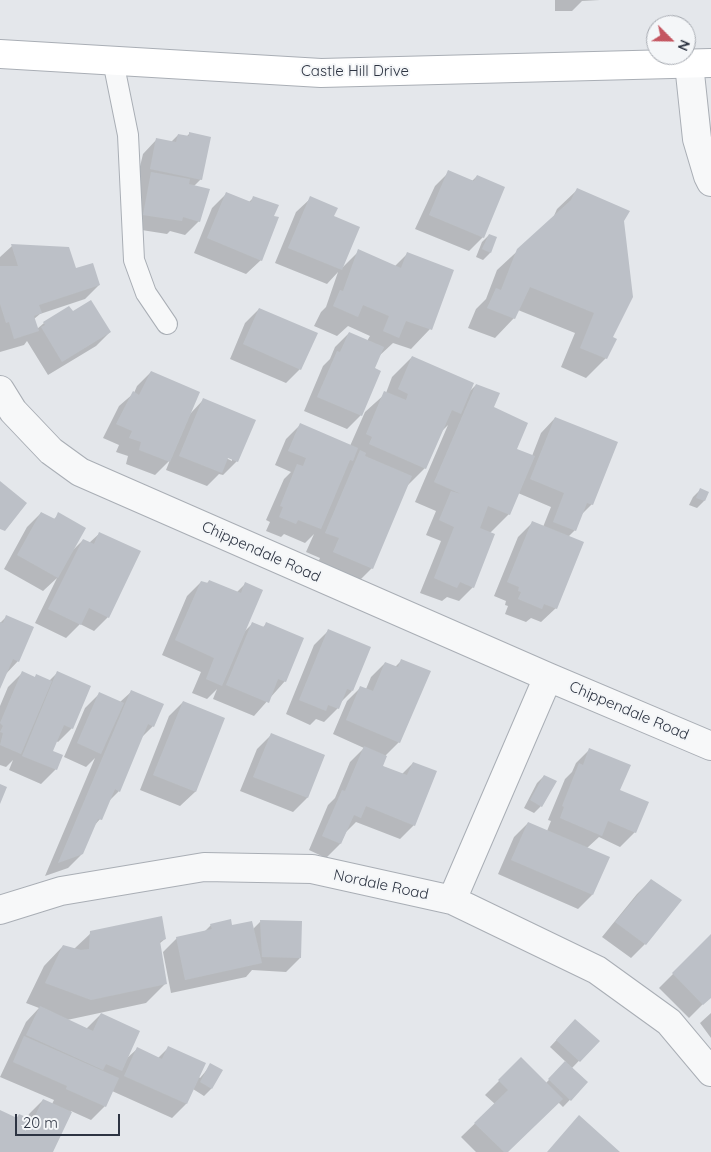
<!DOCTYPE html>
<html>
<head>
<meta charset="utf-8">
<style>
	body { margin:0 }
	#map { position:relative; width:711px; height:1152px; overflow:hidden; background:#e4e7eb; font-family:Quicksand,sans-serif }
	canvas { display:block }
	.north { position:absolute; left:646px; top:15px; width:50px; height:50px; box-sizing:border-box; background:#f4f6f8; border:1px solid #a4a8af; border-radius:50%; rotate:113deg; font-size:14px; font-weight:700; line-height:20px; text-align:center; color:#2d3442 }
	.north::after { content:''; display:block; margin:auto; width:18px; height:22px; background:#c45560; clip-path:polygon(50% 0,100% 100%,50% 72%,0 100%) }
	.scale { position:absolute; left:15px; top:1114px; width:105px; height:22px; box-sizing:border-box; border:2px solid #2d3442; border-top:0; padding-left:6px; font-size:15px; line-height:18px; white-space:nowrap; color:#2d3442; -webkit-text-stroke:4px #f4f6f8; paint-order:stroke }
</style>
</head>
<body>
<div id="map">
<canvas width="711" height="1152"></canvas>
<div class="north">N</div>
<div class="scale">20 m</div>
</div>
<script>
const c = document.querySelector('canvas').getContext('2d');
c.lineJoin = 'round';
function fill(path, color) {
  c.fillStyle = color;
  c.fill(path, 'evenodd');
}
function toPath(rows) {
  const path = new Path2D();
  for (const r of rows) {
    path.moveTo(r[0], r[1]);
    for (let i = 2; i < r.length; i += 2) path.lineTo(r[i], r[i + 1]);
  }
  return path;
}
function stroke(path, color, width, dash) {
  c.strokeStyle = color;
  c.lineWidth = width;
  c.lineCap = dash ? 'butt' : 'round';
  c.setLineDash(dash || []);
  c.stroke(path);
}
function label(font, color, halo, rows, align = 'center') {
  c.font = font + ' Quicksand,sans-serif';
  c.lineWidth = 4;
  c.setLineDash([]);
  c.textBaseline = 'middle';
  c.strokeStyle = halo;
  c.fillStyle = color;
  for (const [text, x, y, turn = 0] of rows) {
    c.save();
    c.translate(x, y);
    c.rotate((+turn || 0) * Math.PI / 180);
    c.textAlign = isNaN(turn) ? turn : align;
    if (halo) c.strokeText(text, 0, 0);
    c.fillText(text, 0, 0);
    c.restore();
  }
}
fill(toPath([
	[555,0,600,0,582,1,572,11,555,11],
	[189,134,201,179,194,186,199,221,185,235,170,231,167,234,129,228,137,187,141,184,136,183,143,154,157,139,171,142,178,135,186,137],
	[449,172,472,181,477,176,483,237,469,251,415,229,435,186],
	[577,190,611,337,606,358,586,378,561,367,575,333,518,310,514,318,495,338,468,328,476,309,486,299,497,270,553,218,557,209],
	[226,194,248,203,254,197,273,217,261,260,246,274,194,253,212,208],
	[311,198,333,217,342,268,359,251,395,266,407,254,430,329,411,349,393,343,378,357,373,369,361,415,347,429,304,411,323,366,330,359,335,347,349,333,367,341,370,336,348,326,337,336,314,326,321,312,326,307,338,272,327,284,275,263,296,212],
	[489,235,490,253,483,260,476,257,482,242],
	[12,246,75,270,99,285,85,299,40,314,34,319,37,329,44,323,72,313,110,332,96,346,48,375,27,341,24,345,0,352,0,257],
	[259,309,300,369,286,383,230,359,245,323],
	[412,357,468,393,476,385,492,408,515,449,532,456,541,433,555,418,592,504,581,515,575,530,568,537,556,608,541,622,531,618,526,622,505,614,508,606,505,605,506,601,494,596,518,537,532,523,543,527,551,507,518,493,509,514,490,533,473,587,459,601,447,597,442,601,420,593,441,541,426,535,436,511,415,502,448,425,441,432,425,468,406,487,372,568,352,588,314,572,320,558,306,552,314,534,305,543,284,534,281,537,266,531,270,522,266,520,284,479,291,472,275,465,286,439,300,425,350,446,365,412,386,393,392,377],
	[151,372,190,414,203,400,237,461,223,475,219,474,207,486,166,470,170,460,155,475,126,464,128,456,116,452,119,445,103,438,119,406,134,393,137,386],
	[222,456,232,458,232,461],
	[700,490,707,493,704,501,697,508,689,505,693,497],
	[41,513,53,520,59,514,73,550,83,540,89,543,100,533,108,617,94,631,80,624,66,638,35,623,57,578,43,591,4,569,27,527],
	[209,581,236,593,246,583,244,632,252,624,263,627,266,624,285,681,254,716,213,699,217,689,207,699,192,693,201,672,162,655,187,596,201,582,206,584],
	[6,617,18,661,4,676,0,686,0,623],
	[328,631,352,691,341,702,338,708,324,722,316,719,310,725,286,714,314,645],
	[402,660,399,742,386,755,382,766,402,774,413,763,414,825,400,839,356,822,346,832,340,844,326,858,309,850,328,805,335,798,350,762,364,748,333,734,347,701,361,687,366,689,371,677,385,663,395,667],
	[22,673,34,678,36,676,49,681,57,673,72,728,58,742,56,741,52,752,61,755,56,769,41,784,9,770,13,760,6,767,0,765,0,706,8,687],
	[131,692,153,726,140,739,119,791,108,802,100,819,94,826,82,854,68,868,45,876,95,758,86,767,64,757,85,708,99,694,120,702],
	[183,702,223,718,195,792,180,806,140,790,169,716],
	[271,735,324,755,307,798,293,812,240,791,257,749],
	[590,749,619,791,647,803,635,832,620,847,599,837,587,848,592,895,578,909,498,874,514,837,528,823,547,831,551,821,548,820,565,779,572,772,576,763],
	[544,776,541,806,534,813,524,808,537,783],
	[651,880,645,944,631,958,602,937,637,894],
	[260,922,300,922,300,958,286,972,252,970,246,977,171,993,163,952,177,938,204,932,211,925,253,929],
	[91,933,165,939,159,944,166,983,146,1003,67,1020,86,1029,101,1014,126,1059,137,1049,158,1058,168,1048,200,1078,211,1065,211,1089,204,1096,193,1089,186,1104,172,1118,112,1091,105,1106,91,1120,71,1111,52,1152,0,1152,0,1111,16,1119,19,1115,27,1119,29,1114,43,1100,52,1104,54,1100,0,1077,26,1022,39,1008,26,1003,44,966,63,946,74,949],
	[711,936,711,996,689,1018,659,988],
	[711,1013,711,1038,700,1023],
	[575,1020,598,1041,572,1068,587,1082,563,1107,558,1102,507,1152,476,1152,461,1137,495,1104,485,1095,521,1059,546,1083,566,1062,550,1047]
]), '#0003');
fill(toPath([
	[189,132,211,137,202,180,150,169,156,138,176,142,178,134,189,136],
	[448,170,474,181,477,175,505,187,484,238,429,215],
	[151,172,190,179,189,184,210,189,200,222,183,217,182,221,143,215],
	[577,188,630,211,624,221,633,297,613,337,617,339,607,359,580,348,594,313,530,287,515,319,487,308,496,288,501,290,517,249,571,200],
	[226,192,251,202,253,196,279,205,274,216,279,217,262,261,207,238],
	[310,196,338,208,334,216,360,227,342,270,288,248],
	[489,234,497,237,491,253,482,249],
	[11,244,69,247,76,268,93,263,100,285,39,305,42,313,34,316,39,331,14,339,9,322,6,323,0,304,0,266,18,266],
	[358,249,401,268,407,252,454,270,432,330,406,321,399,338,383,331,389,316,363,305,358,317,333,306,340,290,343,291],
	[91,300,111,332,62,362,41,327,45,325,43,322,69,306,73,311],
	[259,308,318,333,301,370,243,344],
	[349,332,384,347,375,368,381,371,362,416,317,397,337,351,340,352],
	[412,356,474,383,461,414,452,410,426,469,369,444,372,437,366,434,384,391,406,400,408,394,398,389],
	[151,371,200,392,170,462,139,450,141,442,129,438,132,431,116,424,133,391,139,395],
	[476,384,500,393,494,407,528,423,517,449,535,456,510,515,488,506,480,528,495,534,474,588,460,582,457,588,434,578,454,527,439,520,451,491,461,494,434,482],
	[203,398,256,420,238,462,228,458,222,473,179,456],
	[555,417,618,442,593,505,587,503,576,531,553,522,564,493,530,479],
	[300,423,358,448,353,461,350,460,321,529,298,520,296,524,279,517,283,507,280,506,297,464,303,466,306,458,288,451],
	[360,450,366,453,365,456,412,476,373,569,333,552,339,538,325,533],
	[0,481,27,503,5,531,0,529],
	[700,488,709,492,705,501,696,498],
	[41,512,55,519,58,512,86,528,58,578,17,555],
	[532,521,584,542,557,609,544,604,542,609,518,599,521,592,518,591,519,587,507,582],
	[99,532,141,551,109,618,89,608,81,625,48,609,83,539,94,544],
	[209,580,241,593,245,582,263,590,222,686,206,679,214,658,175,640,201,581,208,583],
	[6,615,34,627,19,662,13,659,0,689,0,622,3,623],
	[252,622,264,627,266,622,304,638,286,682,278,679,269,703,226,685],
	[328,629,371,647,353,691,347,689,339,709,328,705,326,711,299,700],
	[401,659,431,671,400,743,346,720,360,686,373,691,385,662,398,667],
	[22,671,35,677,36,674,52,681,21,754,0,745,3,733,0,732,3,726,0,723],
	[57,671,91,686,73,729,64,725,53,751,63,755,57,770,22,756],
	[131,690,164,704,154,727,148,724,120,792,115,789,102,820,98,819,83,854,58,863],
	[99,692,124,703,101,754,77,743],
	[183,701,225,718,196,792,153,775],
	[271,733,325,755,308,798,253,777],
	[364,746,387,756,383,766,407,775,413,762,437,771,415,826,366,806,361,818,354,815,341,844,322,836,342,790,345,791],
	[589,748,631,765,620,790,649,802,636,833,608,821,602,836,560,818,564,807,562,806,579,763,583,765],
	[544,775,557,781,542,807,530,800],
	[0,784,7,787,0,804],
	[528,822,610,857,593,895,511,860],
	[651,879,682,900,646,945,615,922],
	[162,916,166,939,160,941,167,984,91,1000,45,983,63,945,81,950,89,949,90,931],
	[231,919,232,925,252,921,262,963,185,980,176,937,212,929,210,924],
	[260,920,302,921,301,958,262,957],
	[711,934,711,998,703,1005,672,973],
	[40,1006,93,1031,101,1013,140,1031,122,1071,106,1064,103,1070,26,1035],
	[575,1019,600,1041,580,1062,556,1040],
	[24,1036,119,1078,106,1107,66,1089,67,1086,13,1062],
	[168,1046,206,1063,187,1104,124,1076,137,1047,162,1059],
	[521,1057,563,1099,508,1152,504,1152,474,1123,508,1090,498,1080],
	[565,1061,588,1082,571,1101,548,1079],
	[210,1063,223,1070,212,1089,200,1082],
	[43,1099,72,1112,53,1152,0,1152,0,1110,17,1118,19,1114,33,1120],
	[579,1115,620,1152,547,1152]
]), '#bcc0c7');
const lane = toPath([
	[113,61,128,135,134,260,146,293,167,324]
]);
const street = toPath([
	[689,64,697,139,708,176,711,182],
	[0,390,13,411,51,451,80,472,548,677,711,746],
	[452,900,548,677],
	[0,910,61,891,204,867,312,869,452,900,597,970,669,1022,711,1072]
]);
const secondary = toPath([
	[0,54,321,73,711,63]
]);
stroke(lane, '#a9aeb5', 22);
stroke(street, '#a9aeb5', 30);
stroke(secondary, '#a9aeb5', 30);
stroke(lane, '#f7f8f9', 20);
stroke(street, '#f7f8f9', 28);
stroke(secondary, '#fff', 28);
label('15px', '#2d3442', '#f4f6f8', [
	["Castle Hill Drive",355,71],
	["Chippendale Road",261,552,24],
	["Chippendale Road",629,711,23],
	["Nordale Road",381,885,12]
]);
</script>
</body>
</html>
